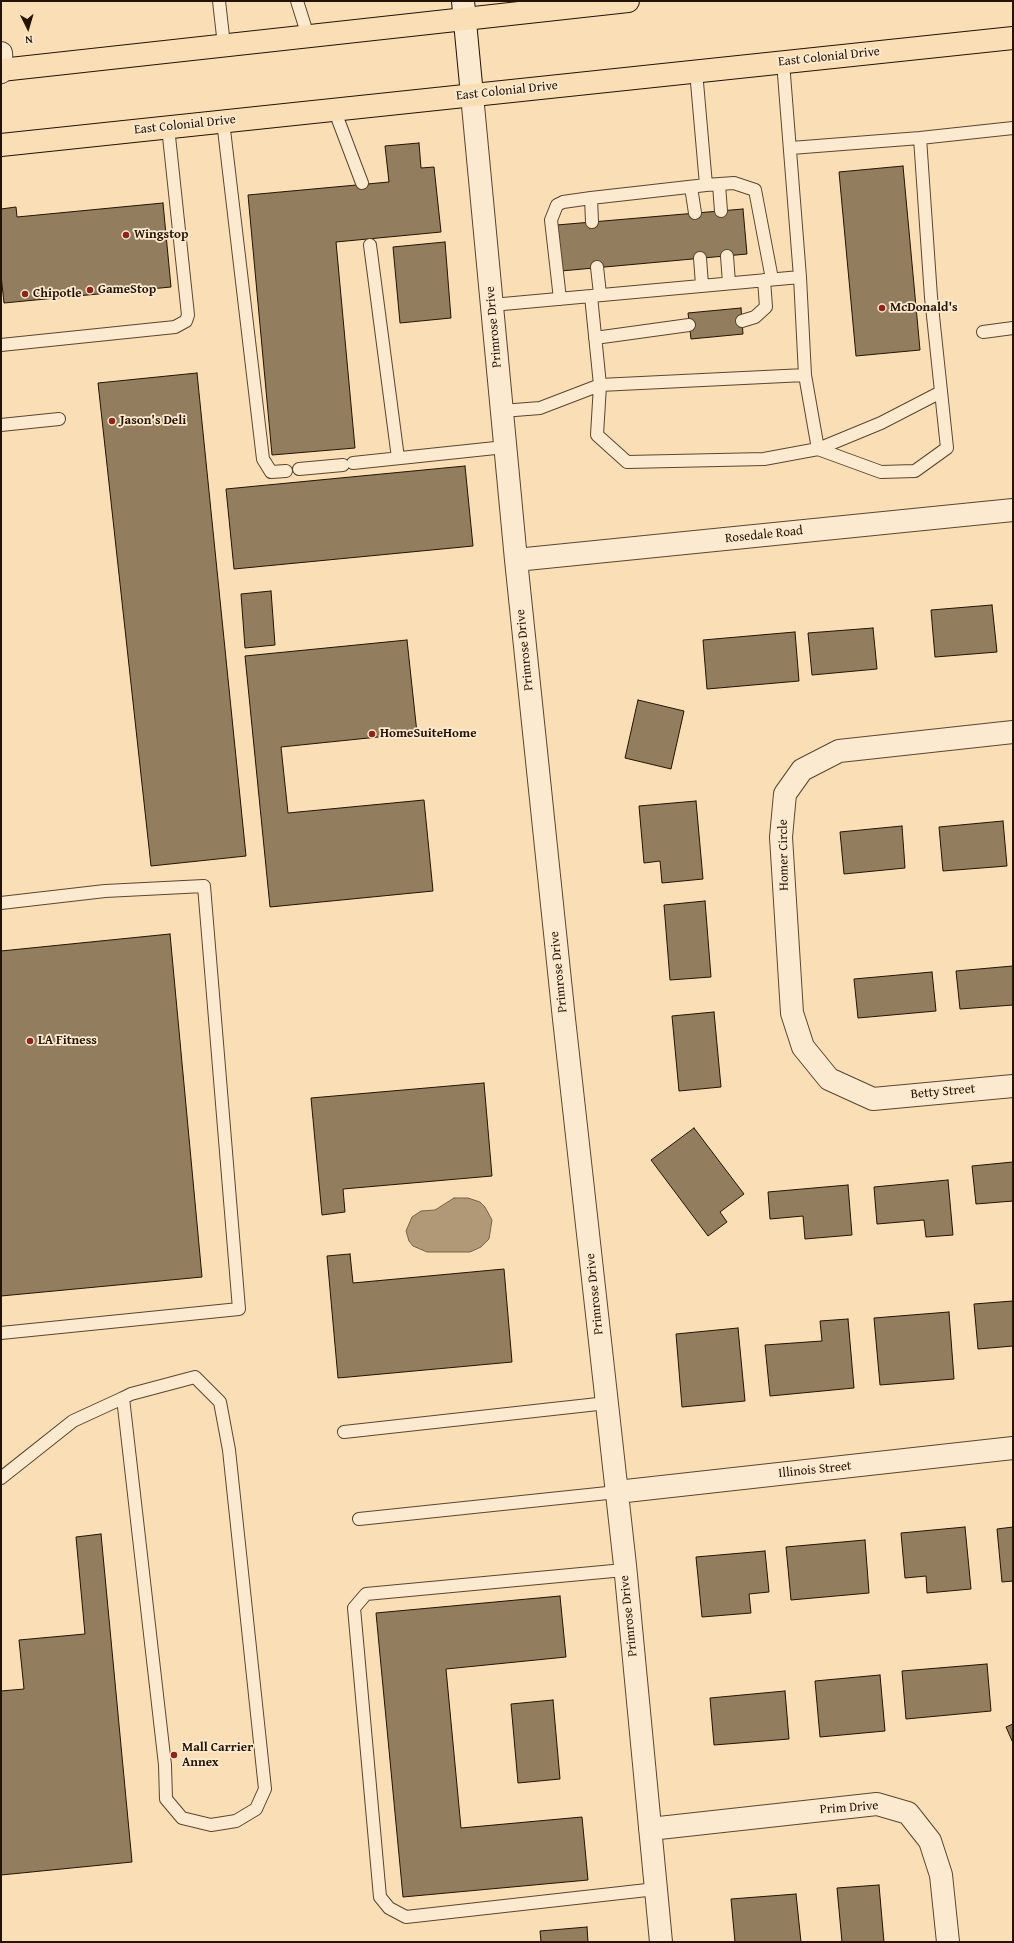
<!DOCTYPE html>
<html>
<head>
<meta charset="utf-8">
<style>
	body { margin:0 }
	#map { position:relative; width:1014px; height:1943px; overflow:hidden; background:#fadeb6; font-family:"Gentium Book Plus",serif }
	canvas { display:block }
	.frame { position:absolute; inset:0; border:2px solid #231300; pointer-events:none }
	.north { position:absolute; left:8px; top:8px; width:40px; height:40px; -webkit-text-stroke:3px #fcead0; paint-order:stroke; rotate:175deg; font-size:11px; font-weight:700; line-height:16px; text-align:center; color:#231300 }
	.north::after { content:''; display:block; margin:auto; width:14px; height:18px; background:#231300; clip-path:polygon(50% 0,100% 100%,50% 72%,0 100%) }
</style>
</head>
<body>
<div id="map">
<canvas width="1014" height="1943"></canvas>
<div class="frame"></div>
<div class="north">N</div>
</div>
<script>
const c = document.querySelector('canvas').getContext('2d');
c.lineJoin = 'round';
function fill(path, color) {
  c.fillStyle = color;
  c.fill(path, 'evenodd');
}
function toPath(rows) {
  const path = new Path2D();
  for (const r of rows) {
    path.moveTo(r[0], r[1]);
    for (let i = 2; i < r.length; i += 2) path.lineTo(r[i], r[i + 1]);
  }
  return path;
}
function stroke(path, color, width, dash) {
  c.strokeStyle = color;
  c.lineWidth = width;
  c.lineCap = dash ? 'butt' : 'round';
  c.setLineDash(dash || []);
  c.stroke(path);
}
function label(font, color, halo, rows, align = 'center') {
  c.font = font + ' "Gentium Book Plus",serif';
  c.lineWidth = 3.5;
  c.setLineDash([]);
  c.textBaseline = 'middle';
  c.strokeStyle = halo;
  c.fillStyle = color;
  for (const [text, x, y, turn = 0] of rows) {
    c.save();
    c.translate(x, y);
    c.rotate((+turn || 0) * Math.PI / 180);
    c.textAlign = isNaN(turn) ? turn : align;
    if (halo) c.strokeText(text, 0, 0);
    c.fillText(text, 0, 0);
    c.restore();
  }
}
const water = toPath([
	[454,1198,468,1198,480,1202,485,1207,492,1220,489,1239,481,1247,470,1252,427,1252,413,1246,409,1241,406,1231,412,1217,421,1211,435,1210,454,1198]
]);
fill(water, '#b19978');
stroke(water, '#786348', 1);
const building = toPath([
	[419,143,421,168,434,167,441,232,336,242,355,448,272,455,248,195,389,182,385,146,419,143],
	[903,166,920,350,856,356,839,172,903,166],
	[163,203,171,287,4,303,1,275,1,209,16,207,17,217,163,203],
	[743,209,747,254,561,271,557,225,743,209],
	[445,242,451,318,400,323,393,247,445,242],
	[741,308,743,334,691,339,688,313,741,308],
	[197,373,246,856,151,866,98,383,197,373],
	[465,466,473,546,234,569,226,489,465,466],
	[271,591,275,645,245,648,241,594,271,591],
	[992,605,997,652,935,657,931,610,992,605],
	[873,628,877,669,812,675,808,633,873,628],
	[795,632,799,681,707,689,703,640,795,632],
	[407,640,417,733,281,747,288,813,424,800,433,891,270,907,245,656,407,640],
	[638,700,684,711,671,769,625,758,638,700],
	[696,801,703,879,662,883,660,861,644,863,639,806,696,801],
	[1003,821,1007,866,943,871,939,827,1003,821],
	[902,826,905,868,844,874,840,832,902,826],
	[705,901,711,977,670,980,664,905,705,901],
	[170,934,202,1277,1,1296,1,951,170,934],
	[1013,966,1013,1005,960,1009,956,971,1013,966],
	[932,972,936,1011,858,1018,854,979,932,972],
	[714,1012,721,1087,679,1091,672,1016,714,1012],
	[484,1083,492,1176,343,1189,345,1212,322,1215,311,1098,484,1083],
	[694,1128,744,1194,720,1212,727,1222,708,1236,651,1160,694,1128],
	[1013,1162,1013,1201,976,1204,972,1166,1013,1162],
	[948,1180,953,1235,926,1237,924,1220,877,1224,874,1187,948,1180],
	[848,1185,852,1235,805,1239,803,1216,770,1219,768,1192,848,1185],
	[350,1254,353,1283,504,1269,512,1362,338,1378,327,1256,350,1254],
	[1013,1301,1013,1346,978,1349,974,1304,1013,1301],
	[949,1312,954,1379,880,1385,874,1318,949,1312],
	[848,1319,854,1388,770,1396,765,1345,822,1341,820,1321,848,1319],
	[738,1328,745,1401,682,1407,676,1334,738,1328],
	[965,1527,971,1589,927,1593,926,1576,905,1578,901,1533,965,1527],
	[1013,1527,1013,1581,1002,1582,997,1529,1013,1527],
	[101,1534,132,1862,1,1875,1,1691,24,1689,19,1640,85,1634,76,1537,101,1534],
	[865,1540,869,1593,791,1600,786,1547,865,1540],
	[765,1551,769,1592,749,1594,751,1613,702,1617,696,1557,765,1551],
	[560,1596,566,1657,446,1669,461,1828,582,1817,588,1880,403,1897,376,1613,560,1596],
	[987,1664,991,1711,906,1719,902,1671,987,1664],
	[880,1675,885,1731,820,1737,815,1681,880,1675],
	[785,1691,789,1739,714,1745,710,1698,785,1691],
	[553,1700,560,1779,518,1783,511,1704,553,1700],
	[1013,1724,1013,1743,1006,1727,1013,1724],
	[879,1885,884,1942,842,1942,837,1888,879,1885],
	[796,1894,801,1942,735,1942,731,1899,796,1894],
	[587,1927,588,1942,541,1942,540,1931,587,1927]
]);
fill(building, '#937d5f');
stroke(building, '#231300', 1);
const lane = toPath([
	[219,1,224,45],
	[297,1,308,36],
	[783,62,800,277,805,375,818,449],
	[334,109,362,183],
	[223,121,263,459,271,472,286,471],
	[791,148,920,138,1013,128],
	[706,185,734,183,755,190,772,279],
	[719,185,721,211],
	[691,187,695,213],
	[591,198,592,222],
	[370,245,398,458],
	[727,256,729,283],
	[700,258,702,285],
	[597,267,600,294],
	[591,296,600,385,597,435,627,462,764,459,818,449,881,423,941,392],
	[560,299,551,220,557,205,563,202,591,198,706,185,696,71],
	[492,305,800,277],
	[742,321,755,317,766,307,764,280],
	[983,332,1013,328],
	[595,338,689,325],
	[1,345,175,327,186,321,188,315,168,127],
	[502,411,540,408,600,385,805,375],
	[1,425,59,419],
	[818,449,881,472,915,471,947,448,931,297,920,138],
	[353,463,505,447],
	[299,469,343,465],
	[1,903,105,891,204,886,239,1309,1,1333],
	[344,1432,607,1403],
	[1,1478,73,1421,123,1398,131,1394,195,1377,220,1402,229,1450,265,1789,256,1809,236,1821,211,1825,182,1818,166,1799,165,1765,123,1398],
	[359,1519,617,1492],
	[624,1570,366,1594,354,1608,380,1897,389,1908,406,1917,656,1889]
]);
const street = toPath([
	[1,53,2,70,1,72],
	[472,95,516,560,564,1019,625,1565,661,1942],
	[516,560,1013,510],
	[1013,732,839,751,802,770,785,794,781,837,792,1013,803,1047,829,1079,873,1099,1013,1086],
	[617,1492,1013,1448],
	[650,1829,877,1804,908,1813,930,1841,941,1875,948,1942]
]);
const secondary = toPath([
	[463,1,472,95]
]);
const highway = toPath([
	[1,70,628,1],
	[1,145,1013,38]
]);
stroke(lane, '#59462e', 14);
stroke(street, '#59462e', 24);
stroke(secondary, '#231300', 24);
stroke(highway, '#231300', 24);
stroke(lane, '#fcead0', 12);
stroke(street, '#fcead0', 22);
stroke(secondary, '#fcead0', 22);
stroke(highway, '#fadeb6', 22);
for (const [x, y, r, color] of [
	[126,235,4,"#8f2418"],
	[90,290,4,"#8f2418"],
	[25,294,4,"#8f2418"],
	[882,308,4,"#8f2418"],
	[112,421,4,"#8f2418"],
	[372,734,4,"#8f2418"],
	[30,1041,4,"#8f2418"],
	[174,1755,4,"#8f2418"]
]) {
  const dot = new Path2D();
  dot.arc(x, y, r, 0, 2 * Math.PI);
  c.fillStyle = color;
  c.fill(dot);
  stroke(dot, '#fcead0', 1.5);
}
label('13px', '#231300', '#fcead0', [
	["East Colonial Drive",829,57,-6],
	["East Colonial Drive",507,91,-6],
	["East Colonial Drive",185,125,-6],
	["Primrose Drive",494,327,-95],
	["Rosedale Road",764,535,-6],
	["Primrose Drive",525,650,-96],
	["Homer Circle",784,855,-91],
	["Primrose Drive",559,972,-96],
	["Betty Street",943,1092,-5],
	["Primrose Drive",595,1294,-96],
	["Illinois Street",815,1470,-6],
	["Primrose Drive",629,1616,-96],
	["Prim Drive",849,1808,-4]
]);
label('bold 13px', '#231300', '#fcead0', [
	["Wingstop",134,235],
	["GameStop",98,290],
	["Chipotle",33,294],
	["McDonald's",890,308],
	["Jason's Deli",120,421],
	["HomeSuiteHome",380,734],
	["LA Fitness",38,1041],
	["Mall Carrier",182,1748],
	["Annex",182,1763]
], 'left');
</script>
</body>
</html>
